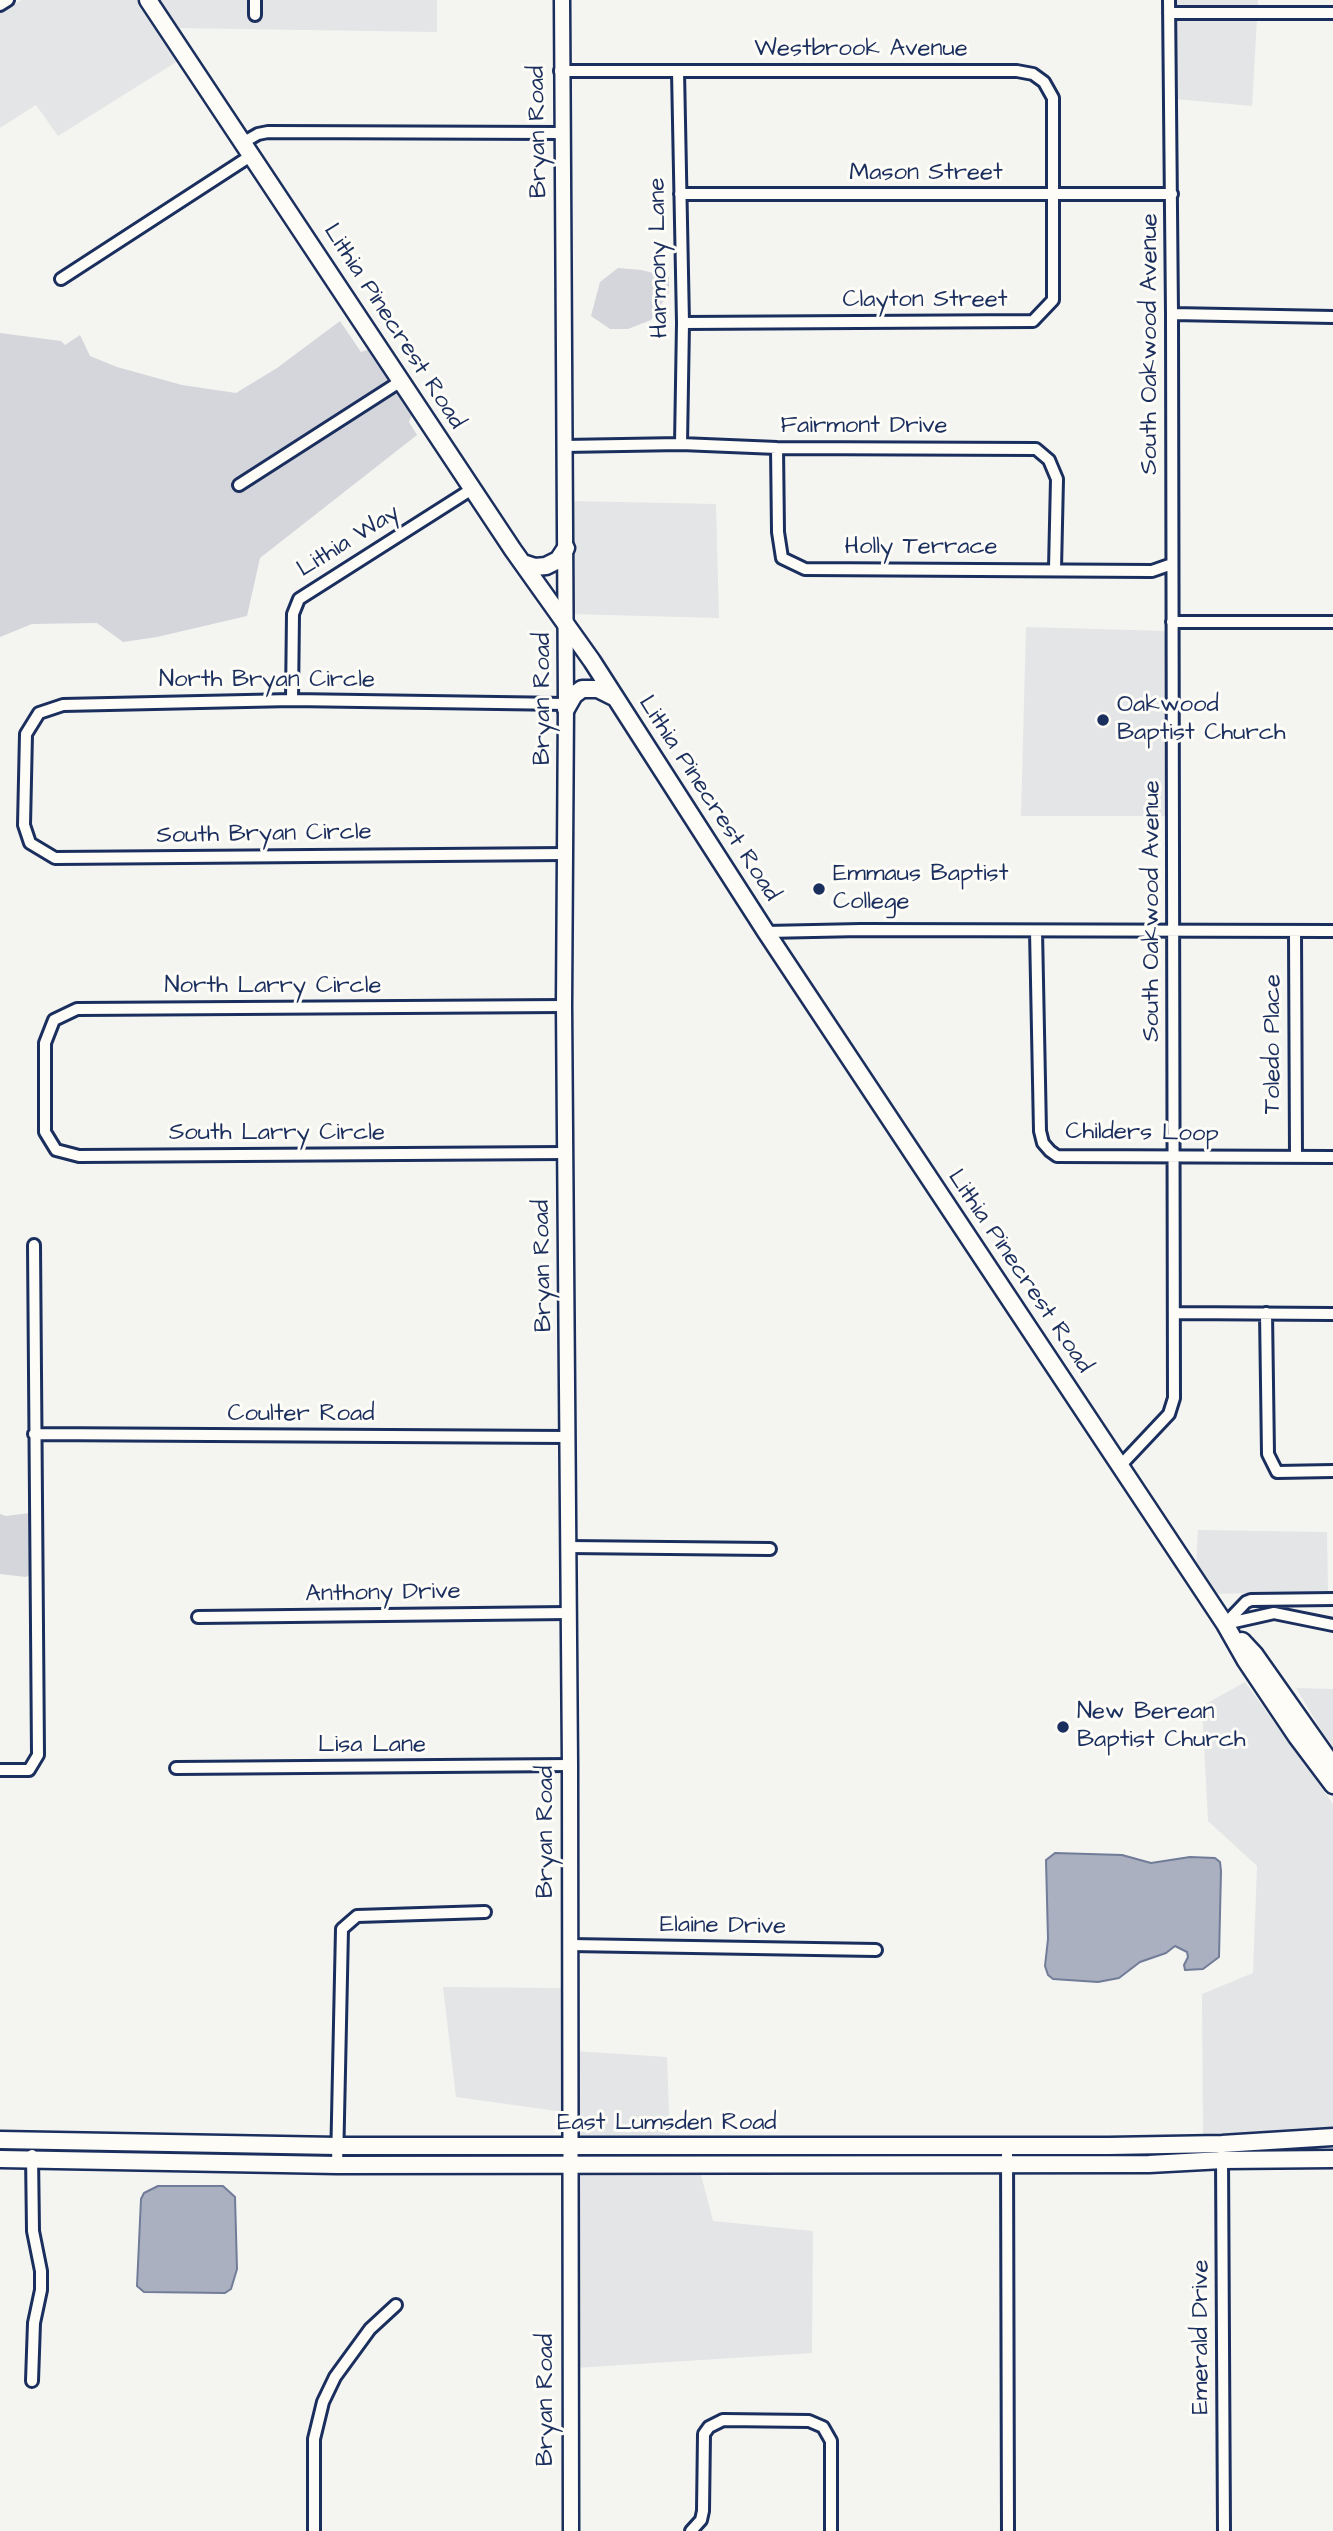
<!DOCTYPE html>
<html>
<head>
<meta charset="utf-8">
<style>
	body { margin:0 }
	canvas { display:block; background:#f4f4f1 }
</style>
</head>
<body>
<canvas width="1333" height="2531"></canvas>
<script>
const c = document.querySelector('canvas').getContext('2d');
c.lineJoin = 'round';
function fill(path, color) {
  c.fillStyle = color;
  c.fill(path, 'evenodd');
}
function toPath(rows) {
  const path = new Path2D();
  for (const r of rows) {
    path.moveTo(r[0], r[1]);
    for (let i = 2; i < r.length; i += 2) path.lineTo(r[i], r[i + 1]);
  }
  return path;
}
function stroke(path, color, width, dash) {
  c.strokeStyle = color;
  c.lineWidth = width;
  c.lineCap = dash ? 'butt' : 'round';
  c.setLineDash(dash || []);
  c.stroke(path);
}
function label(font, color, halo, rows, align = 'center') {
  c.font = font + ' "Architects Daughter",sans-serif';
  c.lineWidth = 6;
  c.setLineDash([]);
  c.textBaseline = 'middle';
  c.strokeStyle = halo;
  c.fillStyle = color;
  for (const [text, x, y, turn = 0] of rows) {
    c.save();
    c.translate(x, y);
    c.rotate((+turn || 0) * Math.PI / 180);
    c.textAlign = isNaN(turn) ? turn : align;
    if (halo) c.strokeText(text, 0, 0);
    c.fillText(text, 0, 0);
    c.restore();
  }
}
fill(toPath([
	[141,0,181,59,58,136,36,105,0,128,0,11,22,0],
	[154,0,250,0,250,21,259,21,260,0,437,0,437,32,173,28],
	[1174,0,1258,0,1258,7,1174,7],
	[1174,19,1257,19,1252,106,1175,99],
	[570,501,716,504,719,618,571,614],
	[1026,627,1167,631,1168,816,1021,816],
	[1198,1530,1327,1532,1328,1591,1212,1594,1196,1570],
	[1245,1682,1333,1804,1333,2131,1203,2134,1202,1994,1253,1973,1257,1866,1208,1821,1202,1706],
	[1296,1688,1333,1689,1333,1747,1323,1733],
	[443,1987,564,1988,564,2112,456,2097],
	[574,2051,667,2057,670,2140,574,2141],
	[574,2171,700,2171,713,2221,813,2231,812,2353,575,2368]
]), '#e4e5e6');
fill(toPath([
	[618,268,641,270,669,277,669,292,651,320,628,329,610,329,591,316,600,282],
	[340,321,361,352,373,348,414,410,409,422,417,435,260,558,247,616,157,637,123,642,97,623,32,624,0,637,0,333,61,341,65,345,80,335,90,356,117,367,182,385,236,393,277,368],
	[30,1513,31,1574,26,1577,0,1574,0,1514,6,1516]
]), '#d4d6db');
const water = toPath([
	[1055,1853,1122,1855,1151,1863,1190,1857,1215,1858,1220,1862,1221,1871,1219,1957,1203,1969,1185,1970,1184,1965,1188,1957,1187,1952,1175,1946,1166,1953,1140,1962,1119,1978,1098,1982,1053,1979,1048,1975,1045,1966,1048,1939,1046,1860,1055,1853],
	[158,2186,223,2186,235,2197,237,2269,231,2289,225,2293,144,2292,137,2286,141,2199,144,2193,158,2186]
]);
fill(water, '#aab0bf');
stroke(water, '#717c98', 2);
const minor = toPath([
	[255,0,255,15],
	[0,5,8,0],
	[1169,13,1333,13],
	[560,71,1017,71,1033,74,1044,82,1053,98,1053,300,1033,321,683,323],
	[678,71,683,323,681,444],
	[244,142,258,134,268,132,562,133],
	[680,194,1172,194],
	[61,279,252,155],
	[1172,314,1333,317],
	[564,446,681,444,777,448,1036,449,1049,460,1057,479,1055,569],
	[777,448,778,532,782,558,805,569,1152,571,1172,564],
	[239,485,401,381],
	[1172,622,1333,622],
	[292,700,293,614,299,599,472,489],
	[566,704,292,700,63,705,39,713,26,734,24,825,30,843,55,858,566,854],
	[1036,931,1040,1131,1043,1143,1050,1151,1057,1156,1333,1157],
	[1295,931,1296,1157],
	[766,932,861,930,1333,931],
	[564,1006,77,1009,54,1020,45,1043,45,1132,56,1150,79,1156,565,1153],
	[1175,1313,1333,1314],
	[1266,1313,1268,1454,1277,1472,1333,1471],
	[34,1434,567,1437],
	[1120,1466,1169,1414,1174,1398,1172,314,1169,0],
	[568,1547,770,1549],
	[198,1617,568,1613],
	[1225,1624,1246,1602,1251,1600,1333,1599],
	[1225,1624,1274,1613,1333,1625],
	[176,1768,570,1765],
	[0,1770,29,1770,38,1755,34,1245],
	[570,1945,876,1950],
	[1007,2146,1008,2531],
	[32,2155,33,2231,41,2271,41,2290,34,2323,32,2381],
	[1222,2156,1224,2531],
	[337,2165,342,1929,357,1916,485,1912],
	[314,2531,314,2439,323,2402,335,2377,370,2329,396,2305],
	[691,2531,701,2520,703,2511,704,2434,709,2427,723,2420,809,2421,823,2427,831,2441,831,2531]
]);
const tertiary = toPath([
	[562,0,566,704,564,1006,570,1765,571,2531]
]);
const secondary = toPath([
	[148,0,513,550,592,661,766,932,1225,1624,1246,1661,1297,1737,1333,1785],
	[523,563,535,567,546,566,558,560,566,548],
	[566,709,574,695,582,689,598,689,614,697],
	[1242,1641,1255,1655,1333,1766],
	[0,2140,337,2146,1109,2146,1222,2144,1333,2137],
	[0,2159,337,2165,1149,2164,1223,2160,1333,2159]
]);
stroke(minor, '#1b2f5e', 16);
stroke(tertiary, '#1b2f5e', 19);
stroke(secondary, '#1b2f5e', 21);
stroke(minor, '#fdfcf7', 10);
stroke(tertiary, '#fdfcf7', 14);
stroke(secondary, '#fdfcf7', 16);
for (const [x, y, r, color] of [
	[1103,720,7,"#1b2f5e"],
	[819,889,7,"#1b2f5e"],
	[1063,1727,7,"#1b2f5e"]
]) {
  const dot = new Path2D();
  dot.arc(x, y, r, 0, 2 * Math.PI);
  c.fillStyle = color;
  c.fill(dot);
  stroke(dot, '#fdfcf7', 2.5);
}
label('24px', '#1b2f5e', '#fdfcf7', [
	["Westbrook Avenue",861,50],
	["Bryan Road",539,132,-91],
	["Mason Street",926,174],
	["Harmony Lane",660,258,-91],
	["Clayton Street",925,301],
	["Lithia Pinecrest Road",393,327,57],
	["South Oakwood Avenue",1151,344,-90],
	["Fairmont Drive",864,427],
	["Lithia Way",349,542,-32],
	["Holly Terrace",921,548],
	["North Bryan Circle",267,681],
	["Bryan Road",544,699,-90],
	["Lithia Pinecrest Road",708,799,57],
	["South Bryan Circle",264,835,-1],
	["South Oakwood Avenue",1153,911,-90],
	["North Larry Circle",273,987],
	["Toledo Place",1274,1044,-90],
	["South Larry Circle",277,1134],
	["Childers Loop",1142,1134,1],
	["Bryan Road",544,1266,-91],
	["Lithia Pinecrest Road",1019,1272,56],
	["Coulter Road",301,1415],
	["Anthony Drive",383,1594,-1],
	["Lisa Lane",372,1746],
	["Bryan Road",547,1832,-90],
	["Elaine Drive",723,1927,1],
	["East Lumsden Road",667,2124],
	["Emerald Drive",1202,2337,-90],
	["Bryan Road",547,2400,-90]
]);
label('24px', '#1b2f5e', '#fdfcf7', [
	["Oakwood",1117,706],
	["Baptist Church",1117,734],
	["Emmaus Baptist",833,875],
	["College",833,903],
	["New Berean",1077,1713],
	["Baptist Church",1077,1741]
], 'left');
</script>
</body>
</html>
